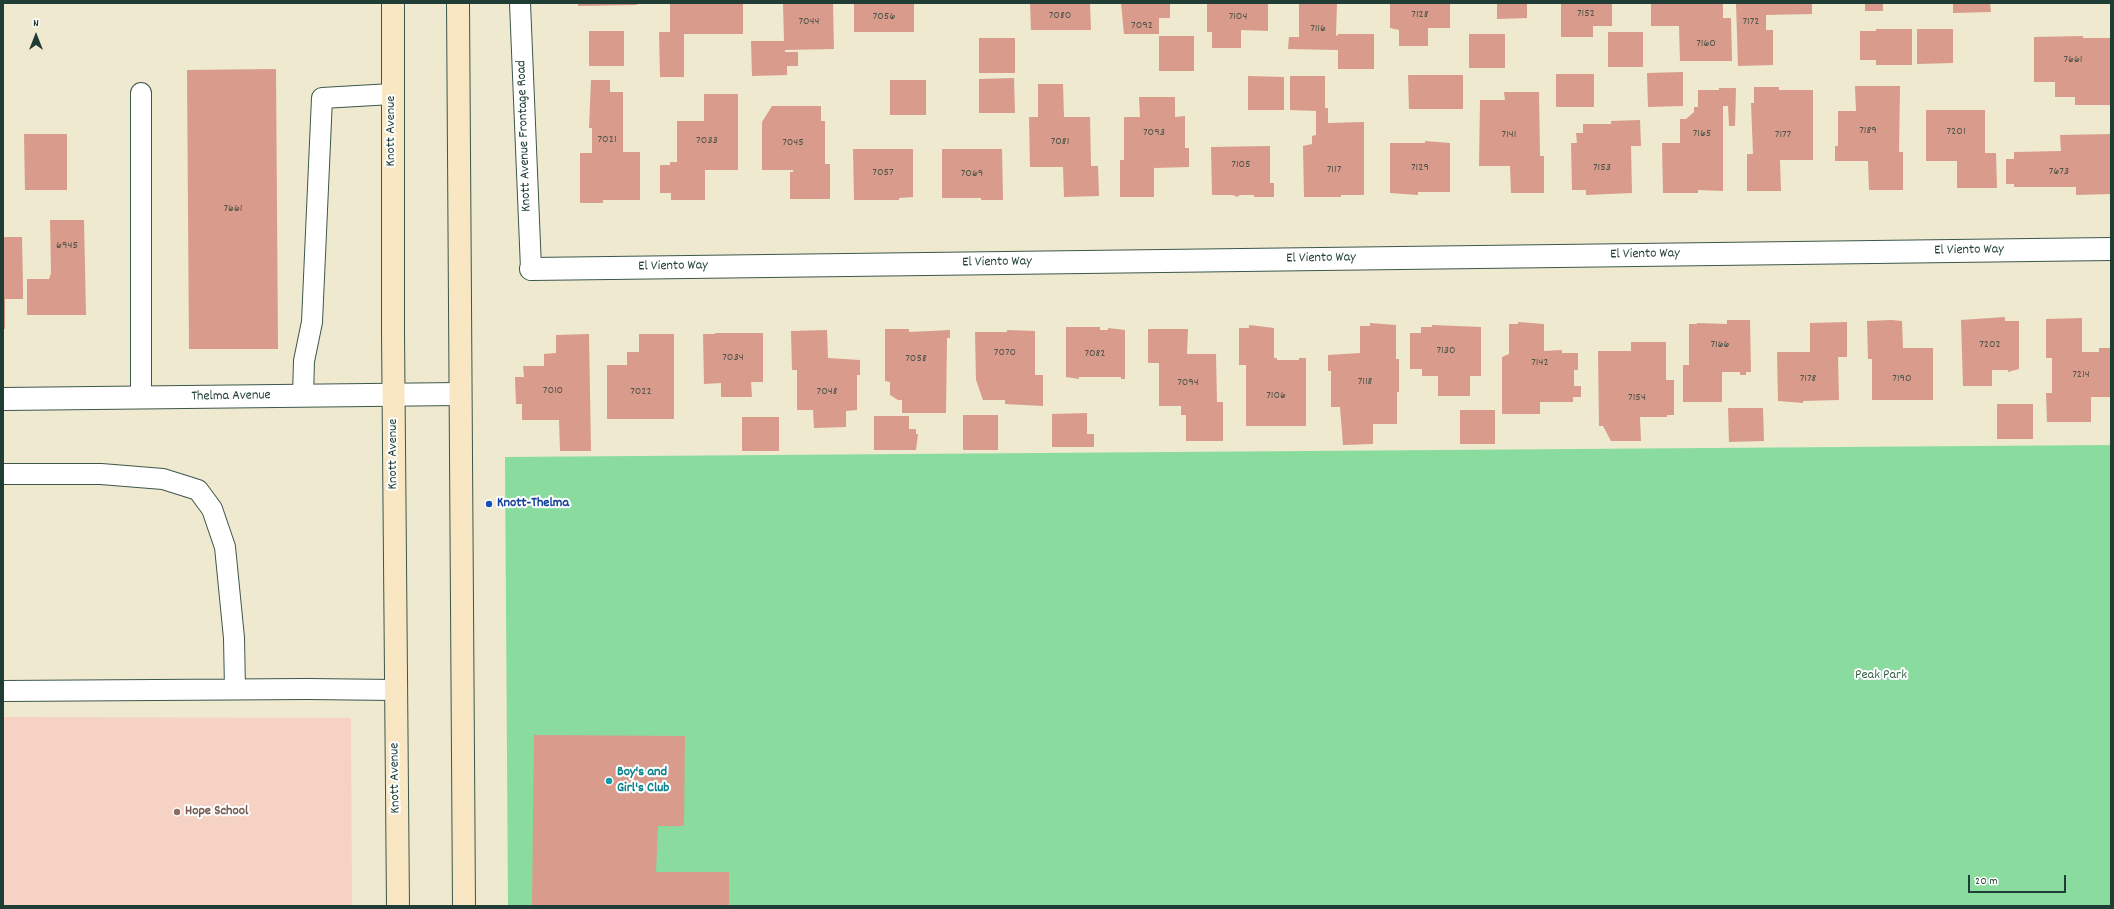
<!DOCTYPE html>
<html>
<head>
<meta charset="utf-8">
<style>
	body { margin:0 }
	#map { position:relative; width:2114px; height:909px; overflow:hidden; background:#eee9cf; font-family:Dekko,sans-serif }
	canvas { display:block }
	.frame { position:absolute; inset:0; border:4px solid #1f3d34; pointer-events:none }
	.north { position:absolute; left:16px; top:16px; width:40px; height:40px; -webkit-text-stroke:3px #fff; paint-order:stroke; rotate:0deg; font-size:11px; font-weight:700; line-height:16px; text-align:center; color:#1f3d34 }
	.north::after { content:''; display:block; margin:auto; width:14px; height:18px; background:#1f3d34; clip-path:polygon(50% 0,100% 100%,50% 72%,0 100%) }
	.scale { position:absolute; left:1968px; top:875px; width:98px; height:18px; box-sizing:border-box; border:2px solid #1f3d34; border-top:0; padding-left:5px; font-size:12px; line-height:14px; white-space:nowrap; color:#1f3d34; -webkit-text-stroke:3px #fff; paint-order:stroke }
</style>
</head>
<body>
<div id="map">
<canvas width="2114" height="909"></canvas>
<div class="frame"></div>
<div class="north">N</div>
<div class="scale">20 m</div>
</div>
<script>
const c = document.querySelector('canvas').getContext('2d');
c.lineJoin = 'round';
function fill(path, color) {
  c.fillStyle = color;
  c.fill(path, 'evenodd');
}
function toPath(rows) {
  const path = new Path2D();
  for (const r of rows) {
    path.moveTo(r[0], r[1]);
    for (let i = 2; i < r.length; i += 2) path.lineTo(r[i], r[i + 1]);
  }
  return path;
}
function stroke(path, color, width, dash) {
  c.strokeStyle = color;
  c.lineWidth = width;
  c.lineCap = dash ? 'butt' : 'round';
  c.setLineDash(dash || []);
  c.stroke(path);
}
function label(font, color, halo, rows, align = 'center') {
  c.font = font + ' Dekko,sans-serif';
  c.lineWidth = 4;
  c.setLineDash([]);
  c.textBaseline = 'middle';
  c.strokeStyle = halo;
  c.fillStyle = color;
  for (const [text, x, y, turn = 0] of rows) {
    c.save();
    c.translate(x, y);
    c.rotate((+turn || 0) * Math.PI / 180);
    c.textAlign = isNaN(turn) ? turn : align;
    if (halo) c.strokeText(text, 0, 0);
    c.fillText(text, 0, 0);
    c.restore();
  }
}
fill(toPath([
	[3,717,351,718,352,906,3,906]
]), '#f6d2c5');
fill(toPath([
	[2111,445,2111,906,508,906,505,457]
]), '#89dc9e');
fill(toPath([
	[578,3,637,3,637,5,578,6],
	[670,3,743,3,743,34,684,34,684,77,660,77,659,32,670,32],
	[783,3,833,3,834,49,785,50,785,52,798,52,798,66,787,66,787,75,752,76,751,41,784,41],
	[854,3,914,3,914,32,854,32],
	[1030,3,1090,3,1091,30,1031,30],
	[1121,3,1170,3,1170,18,1159,18,1159,34,1124,34],
	[1207,3,1268,3,1268,31,1241,30,1241,48,1212,48,1212,32,1207,32],
	[1299,3,1337,3,1336,35,1338,36,1338,34,1374,34,1374,69,1338,69,1338,50,1288,49,1289,37,1299,37],
	[1390,3,1450,3,1450,28,1428,28,1428,46,1399,46,1399,30,1390,28],
	[1497,3,1527,3,1527,18,1497,19],
	[1561,3,1612,3,1612,26,1593,26,1593,37,1561,37],
	[1651,3,1723,3,1723,18,1731,18,1732,61,1680,61,1679,26,1651,26],
	[1736,3,1812,3,1812,14,1766,15,1766,30,1773,30,1773,65,1738,66],
	[1865,3,1883,3,1883,11,1865,11],
	[1953,3,1990,3,1991,12,1953,13],
	[1876,29,1912,29,1912,65,1876,65,1876,60,1860,60,1860,31,1876,31],
	[1917,29,1953,29,1953,63,1917,64],
	[589,31,624,31,624,66,589,66],
	[1608,32,1643,32,1643,67,1608,67],
	[1469,34,1505,34,1505,68,1469,68],
	[1159,36,1194,36,1194,71,1159,71],
	[2083,36,2083,38,2111,38,2111,105,2075,105,2075,97,2055,97,2055,82,2034,82,2034,37],
	[979,38,1015,38,1015,73,979,73],
	[276,69,278,349,189,349,187,70],
	[1683,72,1683,106,1648,107,1647,73],
	[1556,74,1594,74,1594,107,1556,107],
	[1408,75,1463,75,1463,109,1409,109],
	[1248,76,1284,77,1284,110,1248,110],
	[1290,76,1325,76,1325,108,1328,108,1328,123,1364,122,1364,195,1341,195,1341,197,1304,197,1303,146,1312,144,1312,136,1316,135,1316,111,1290,110],
	[1014,78,1015,113,979,113,979,79],
	[591,80,610,80,610,92,623,92,623,152,640,152,640,200,603,200,603,203,580,203,580,153,592,153,592,128,589,128],
	[890,80,926,80,926,115,890,115],
	[1038,84,1063,84,1064,117,1090,117,1091,166,1098,166,1099,196,1064,197,1063,167,1030,167,1029,117,1038,117],
	[1855,86,1900,86,1899,152,1903,152,1903,190,1869,190,1868,161,1835,161,1835,146,1838,146,1838,111,1856,111],
	[1754,87,1779,87,1779,90,1813,90,1813,160,1780,160,1781,191,1747,191,1747,154,1753,154,1751,103,1754,103],
	[1719,88,1736,88,1735,126,1729,126,1728,106,1723,106,1723,191,1698,190,1698,193,1663,193,1662,143,1680,143,1680,119,1686,119,1694,112,1694,107,1698,107,1698,90,1719,90],
	[1504,92,1539,92,1540,156,1544,156,1544,193,1511,193,1510,166,1479,166,1480,100,1505,100],
	[704,94,738,94,738,170,705,170,705,200,671,200,671,193,660,193,660,165,670,165,670,162,677,162,677,121,704,121],
	[1139,97,1175,97,1175,117,1185,116,1185,148,1189,148,1189,167,1154,168,1154,197,1120,197,1120,160,1124,160,1124,117,1140,117],
	[772,106,821,106,821,121,825,121,825,164,830,164,830,199,790,199,790,172,793,172,793,170,762,170,762,122],
	[1926,110,1985,110,1985,153,1996,153,1997,188,1957,188,1957,161,1926,161],
	[1640,120,1641,146,1631,146,1632,193,1586,195,1586,190,1572,190,1571,143,1577,143,1576,133,1583,133,1583,124,1611,124,1611,121],
	[24,134,67,134,67,190,25,190],
	[2111,134,2111,194,2076,195,2076,187,2014,187,2014,184,2006,184,2006,159,2014,159,2014,152,2061,151,2060,135],
	[1425,141,1450,143,1450,192,1418,192,1418,195,1390,193,1390,143,1425,143],
	[1270,146,1270,183,1274,183,1274,197,1254,197,1254,195,1240,195,1237,197,1233,195,1212,195,1211,147],
	[853,149,913,149,913,197,899,198,899,200,854,200],
	[942,149,1002,149,1003,200,981,200,981,198,942,198],
	[50,220,84,220,86,315,27,315,27,279,49,279,51,273],
	[3,237,22,237,23,288,23,299,5,299,5,329,3,329],
	[2005,317,2005,321,2019,321,2019,369,2008,372,2008,370,1992,370,1992,386,1963,386,1961,320],
	[2082,318,2082,352,2099,352,2099,348,2111,348,2111,397,2091,397,2091,422,2047,422,2046,393,2052,393,2052,358,2046,358,2046,319],
	[1727,320,1750,320,1751,372,1746,372,1746,375,1740,375,1740,372,1722,372,1722,402,1683,402,1683,365,1689,365,1689,324,1697,324,1697,323,1727,324],
	[1891,320,1902,321,1903,348,1933,348,1933,400,1872,400,1872,359,1868,359,1867,321],
	[1518,322,1544,324,1544,351,1562,350,1562,353,1578,353,1578,370,1574,370,1574,386,1581,386,1581,397,1573,397,1573,402,1540,402,1540,414,1502,414,1502,357,1509,354,1509,324,1518,324],
	[1847,322,1847,357,1838,357,1839,400,1803,401,1803,403,1778,401,1777,352,1810,352,1810,323],
	[1370,323,1396,325,1396,359,1399,359,1399,392,1397,392,1397,424,1373,424,1373,444,1343,445,1340,407,1331,407,1331,371,1328,371,1328,355,1360,353,1360,326,1370,326],
	[1249,325,1274,328,1274,358,1277,358,1277,360,1299,360,1299,358,1306,358,1306,426,1246,426,1246,365,1239,365,1239,328,1249,328],
	[1432,325,1481,327,1481,376,1470,376,1470,396,1438,396,1438,376,1422,376,1422,369,1410,369,1410,333,1421,333,1421,327,1432,327],
	[1066,327,1100,327,1100,330,1108,330,1108,328,1125,330,1125,379,1121,379,1121,377,1079,377,1079,379,1066,377],
	[885,329,909,329,909,332,950,330,950,338,947,338,946,413,902,413,902,400,898,400,890,395,890,382,885,381],
	[1148,329,1188,329,1187,354,1216,354,1217,402,1223,402,1223,441,1186,441,1186,415,1181,415,1181,406,1159,406,1159,363,1148,363],
	[827,330,828,358,860,360,860,375,857,375,857,410,846,411,846,427,814,428,813,410,797,410,797,370,792,370,791,331],
	[1007,330,1035,331,1035,375,1043,375,1043,406,1005,404,1005,400,983,400,976,380,975,332,1007,332],
	[715,333,763,333,763,382,751,382,752,397,721,397,721,383,704,384,703,334,715,334],
	[589,334,591,451,560,451,559,420,522,420,522,404,516,404,515,377,524,377,523,366,544,366,544,354,556,353,556,335],
	[639,334,674,334,674,419,607,419,607,365,627,365,627,352,639,352],
	[1631,342,1666,342,1666,380,1674,380,1674,415,1667,415,1667,417,1640,417,1641,441,1611,441,1603,426,1599,426,1598,351,1631,351],
	[1997,404,2033,404,2033,439,1997,439],
	[1728,408,1763,408,1764,441,1729,442],
	[1460,410,1495,410,1495,444,1460,444],
	[1087,413,1087,434,1094,434,1094,447,1052,447,1052,414],
	[963,415,998,415,998,450,963,450],
	[874,416,909,416,909,429,916,429,916,434,918,434,916,450,874,450],
	[742,417,779,417,779,451,742,451],
	[534,735,685,736,684,826,658,826,656,872,729,872,729,906,532,906]
]), '#d99b8b');
const service = toPath([
	[520,3,531,269],
	[141,93,141,398],
	[303,396,304,361,312,322,322,98,392,94],
	[3,474,101,474,163,479,198,490,212,509,225,547,234,638,235,689],
	[3,691,307,689,395,690]
]);
const minor = toPath([
	[531,269,2111,249],
	[3,399,460,394]
]);
const secondary = toPath([
	[393,3,393,332,398,906],
	[458,3,464,906]
]);
stroke(service, '#3e574b', 22);
stroke(minor, '#3e574b', 24);
stroke(secondary, '#3e574b', 24);
stroke(service, '#fff', 20);
stroke(minor, '#fff', 22);
stroke(secondary, '#f9e7c3', 22);
for (const [x, y, r, color] of [
	[489,504,4,"#1a4fb4"],
	[609,781,4,"#0f9aa8"],
	[177,812,4,"#8d6e63"]
]) {
  const dot = new Path2D();
  dot.arc(x, y, r, 0, 2 * Math.PI);
  c.fillStyle = color;
  c.fill(dot);
  stroke(dot, '#fff', 1.5);
}
label('12px', '#4e544a', null, [
	["7152",1586,14],
	["7128",1420,15],
	["7080",1060,16],
	["7056",884,17],
	["7104",1238,17],
	["7044",809,22],
	["7172",1751,22],
	["7092",1142,26],
	["7116",1318,29],
	["7160",1706,44],
	["7661",2073,60],
	["7189",1868,131],
	["7201",1956,132],
	["7093",1154,133],
	["7165",1702,134],
	["7141",1509,135],
	["7177",1783,135],
	["7021",607,140],
	["7033",707,141],
	["7081",1060,142],
	["7045",793,143],
	["7105",1241,165],
	["7129",1420,168],
	["7153",1602,168],
	["7117",1334,170],
	["7673",2059,172],
	["7057",883,173],
	["7069",972,174],
	["7661",233,209],
	["6945",67,246],
	["7166",1720,345],
	["7202",1990,345],
	["7130",1446,351],
	["7070",1005,353],
	["7082",1095,354],
	["7034",733,358],
	["7058",916,359],
	["7142",1540,363],
	["7214",2081,375],
	["7178",1808,379],
	["7190",1902,379],
	["7118",1365,382],
	["7094",1188,383],
	["7010",553,391],
	["7022",641,392],
	["7048",827,392],
	["7106",1276,396],
	["7154",1637,398]
]);
label('14px', '#1f3d34', '#fff', [
	["Knott Avenue",392,131,-90],
	["Knott Avenue Frontage Road",525,136,-92],
	["El Viento Way",1969,251,-1],
	["El Viento Way",1645,255,-1],
	["El Viento Way",1321,259,-1],
	["El Viento Way",997,263,-1],
	["El Viento Way",673,267,-1],
	["Thelma Avenue",231,397,-1],
	["Knott Avenue",394,454,-90],
	["Knott Avenue",396,778,-91]
]);
label('bold 14px', '#164399', '#fff', [
	["Knott-Thelma",497,504]
], 'left');
label('14px', '#3a654e', '#fff', [
	["Peak Park",1881,676]
]);
label('bold 14px', '#0d838f', '#fff', [
	["Boy's and",617,773],
	["Girl's Club",617,789]
], 'left');
label('bold 14px', '#785e54', '#fff', [
	["Hope School",185,812]
], 'left');
</script>
</body>
</html>
